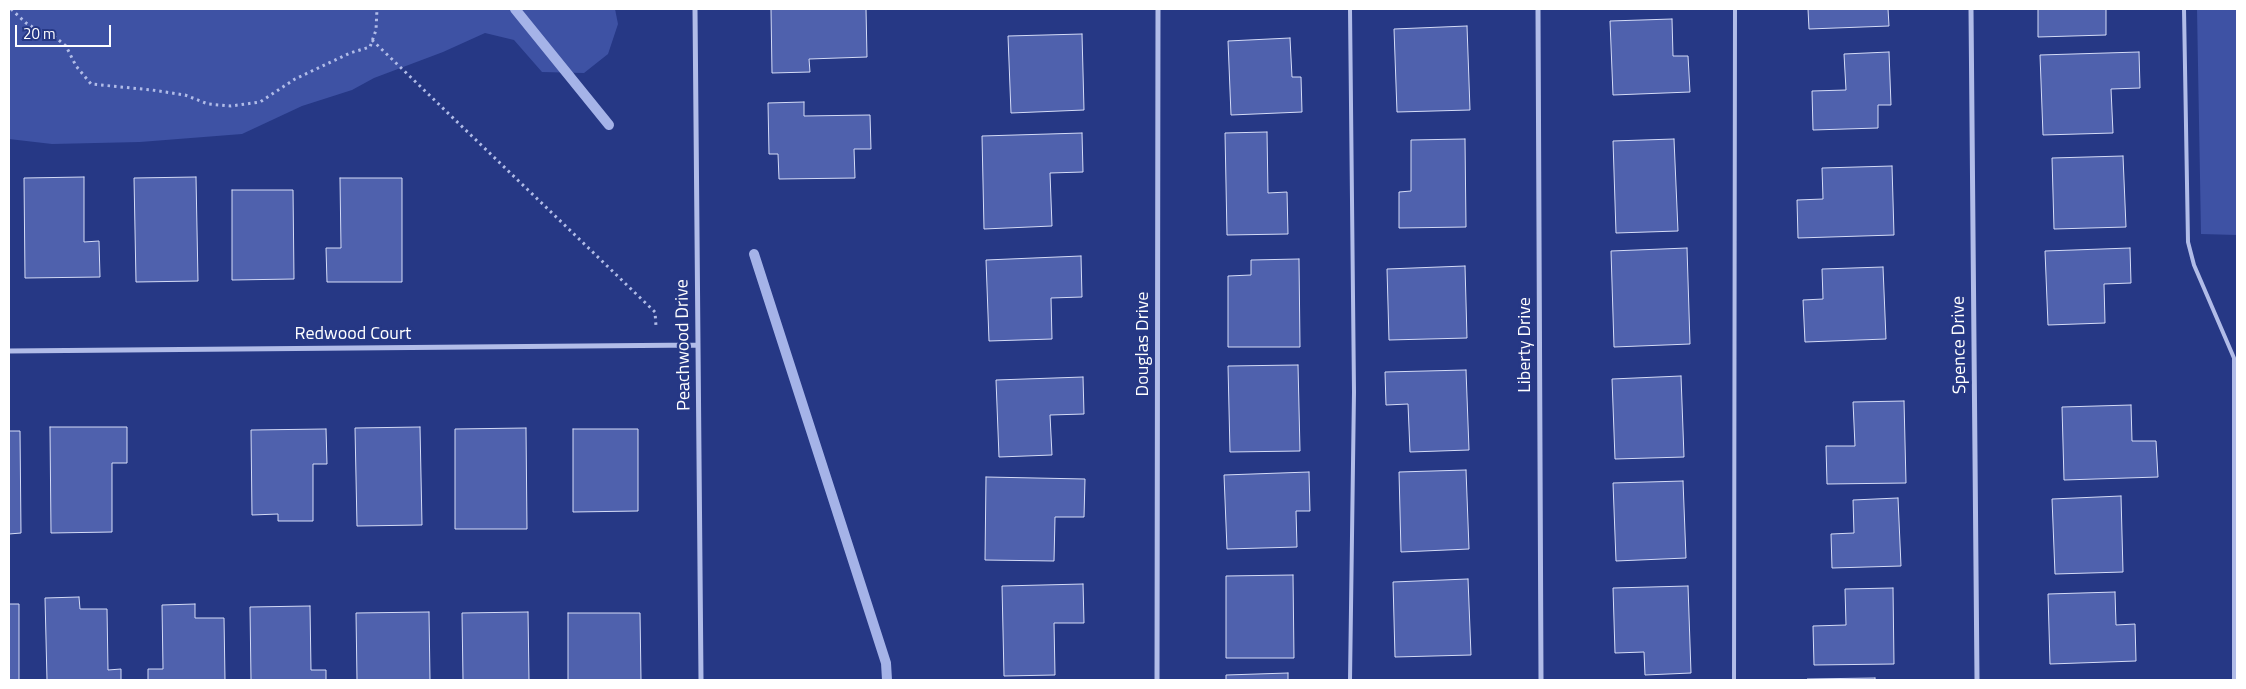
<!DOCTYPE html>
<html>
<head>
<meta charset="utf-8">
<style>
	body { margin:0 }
	#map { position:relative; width:2246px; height:689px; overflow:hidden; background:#263885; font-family:"Titillium Web",sans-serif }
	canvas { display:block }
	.frame { position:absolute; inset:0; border:10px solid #fff; pointer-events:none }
	.scale { position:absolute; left:15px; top:25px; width:96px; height:22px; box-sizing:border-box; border:2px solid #fff; border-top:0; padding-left:6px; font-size:15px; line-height:18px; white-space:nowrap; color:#fff; -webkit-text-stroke:4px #263885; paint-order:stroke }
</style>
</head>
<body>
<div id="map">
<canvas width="2246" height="689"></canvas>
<div class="frame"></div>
<div class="scale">20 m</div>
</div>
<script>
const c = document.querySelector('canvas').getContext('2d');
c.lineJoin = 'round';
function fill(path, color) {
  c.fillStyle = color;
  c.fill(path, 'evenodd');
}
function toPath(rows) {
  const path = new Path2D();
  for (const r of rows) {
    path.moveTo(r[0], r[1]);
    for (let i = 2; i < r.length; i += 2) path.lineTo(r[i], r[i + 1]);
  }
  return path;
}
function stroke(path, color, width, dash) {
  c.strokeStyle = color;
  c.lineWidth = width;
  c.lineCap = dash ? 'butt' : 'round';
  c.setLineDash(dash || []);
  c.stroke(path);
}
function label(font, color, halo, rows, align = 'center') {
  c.font = font + ' "Titillium Web",sans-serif';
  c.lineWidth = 5;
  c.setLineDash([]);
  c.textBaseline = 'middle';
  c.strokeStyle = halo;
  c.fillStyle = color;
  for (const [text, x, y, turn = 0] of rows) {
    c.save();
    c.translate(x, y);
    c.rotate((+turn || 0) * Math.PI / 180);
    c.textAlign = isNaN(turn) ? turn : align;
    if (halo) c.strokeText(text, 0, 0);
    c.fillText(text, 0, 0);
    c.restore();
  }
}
fill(toPath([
	[9,9,615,9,618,24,608,54,584,73,542,72,514,40,485,33,443,52,374,78,352,90,302,106,242,134,140,142,52,144,9,139],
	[2197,9,2237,9,2237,235,2201,234]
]), '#3e52a4');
stroke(toPath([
	[515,9,609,125],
	[754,254,886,663,887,680]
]), '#a5b3e8', 10);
const building = toPath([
	[771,9,866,9,867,57,809,59,810,72,772,73,771,9],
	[1808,9,1888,9,1889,26,1809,29,1808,9],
	[2038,9,2106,9,2106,35,2038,37,2038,9],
	[1672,19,1673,56,1688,56,1690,92,1613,95,1610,21,1672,19],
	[1467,26,1470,110,1397,112,1394,29,1467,26],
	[1082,34,1084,110,1011,113,1008,36,1082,34],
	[1290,38,1292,77,1301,77,1302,112,1231,115,1228,41,1290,38],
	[1889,52,1891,105,1878,105,1878,128,1813,130,1812,91,1846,90,1844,54,1889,52],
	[2139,52,2140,88,2111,89,2113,133,2043,135,2040,55,2139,52],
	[804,102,804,116,870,115,871,149,854,149,855,178,779,179,778,154,769,154,768,103,804,102],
	[1267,132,1268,193,1287,192,1288,234,1227,235,1225,133,1267,132],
	[1082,133,1083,172,1050,173,1052,226,984,229,982,136,1082,133],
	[1465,139,1466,227,1399,228,1399,192,1411,191,1411,140,1465,139],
	[1674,139,1678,231,1616,233,1613,141,1674,139],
	[2123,156,2126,227,2054,229,2052,158,2123,156],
	[1892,166,1894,235,1798,238,1797,200,1823,199,1822,168,1892,166],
	[84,177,84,242,99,241,100,277,25,278,24,178,84,177],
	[196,177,198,281,136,282,134,178,196,177],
	[340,178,402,178,402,282,327,282,326,248,341,248,340,178],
	[232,190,293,190,294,279,232,280,232,190],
	[1687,248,1690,344,1614,347,1611,251,1687,248],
	[2130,248,2131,283,2104,284,2105,323,2048,325,2045,251,2130,248],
	[1081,256,1082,297,1051,298,1052,339,989,341,986,260,1081,256],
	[1299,259,1300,347,1228,347,1228,276,1251,275,1251,260,1299,259],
	[1465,266,1467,338,1389,340,1387,269,1465,266],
	[1883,267,1886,339,1805,342,1803,300,1823,299,1822,269,1883,267],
	[1298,365,1300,451,1230,452,1228,366,1298,365],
	[1466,370,1469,450,1410,452,1408,404,1386,405,1385,372,1466,370],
	[1681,376,1684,457,1615,459,1612,379,1681,376],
	[1083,377,1084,414,1050,415,1052,455,999,457,996,380,1083,377],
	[1904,401,1906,483,1827,484,1826,446,1855,446,1853,402,1904,401],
	[2131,405,2132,441,2156,441,2158,477,2064,480,2062,407,2131,405],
	[50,427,127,427,127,463,112,463,112,532,51,533,50,427],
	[420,427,422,525,357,526,355,428,420,427],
	[526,428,527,529,455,529,455,429,526,428],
	[326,429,327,464,313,464,313,521,278,521,278,514,252,515,251,430,326,429],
	[573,429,638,429,638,511,573,512,573,429],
	[9,431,20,431,21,533,9,534,9,431],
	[1466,470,1469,549,1401,552,1399,472,1466,470],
	[1309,472,1310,511,1296,511,1297,547,1227,549,1224,475,1309,472],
	[986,477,1085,479,1084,517,1055,517,1054,561,985,560,986,477],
	[1683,481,1686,558,1616,561,1613,483,1683,481],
	[2121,496,2123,572,2055,574,2052,499,2121,496],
	[1898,498,1901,566,1832,568,1831,534,1854,533,1853,500,1898,498],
	[1293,575,1294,658,1226,658,1226,576,1293,575],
	[1468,579,1471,655,1395,657,1393,582,1468,579],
	[1083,584,1084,623,1054,623,1055,675,1004,676,1002,586,1083,584],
	[1688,586,1691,673,1645,675,1644,652,1615,653,1613,588,1688,586],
	[1893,588,1894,664,1814,665,1813,626,1846,625,1845,589,1893,588],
	[2115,592,2116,625,2135,624,2136,661,2050,664,2048,594,2115,592],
	[79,597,80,609,107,609,108,670,121,669,121,680,47,680,45,598,79,597],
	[9,604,19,604,19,680,9,680,9,604],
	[195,604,195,618,224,618,225,680,148,680,148,669,163,669,162,605,195,604],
	[310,606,311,670,326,670,326,680,251,680,250,607,310,606],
	[429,612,430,680,357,680,356,613,429,612],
	[528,612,529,680,463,680,462,613,528,612],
	[568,613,640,613,641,680,568,680,568,613],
	[1288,673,1288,680,1226,680,1226,675,1288,673],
	[1875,678,1875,680,1807,680,1807,679,1875,678]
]);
fill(building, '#4f61ad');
stroke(building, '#d4dbf6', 1);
stroke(toPath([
	[11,9,26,23,39,31,50,33,66,46,76,66,91,84,152,90,185,95,208,104,231,106,260,102,295,79,350,53,370,47,376,30,377,9],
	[372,40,655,312,656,326]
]), '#b1bce8', 3, [2.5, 4]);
stroke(toPath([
	[1350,9,1354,392,1350,680],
	[2184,9,2188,242,2194,265,2234,358,2234,680],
	[1734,680,1735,9]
]), '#b1bce8', 4);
stroke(toPath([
	[695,9,701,680],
	[1538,9,1541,680],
	[1971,9,1977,680],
	[9,351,698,345],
	[1157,680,1158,9]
]), '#b1bce8', 5);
label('18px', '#fff', '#263885', [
	["Redwood Court",353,335],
	["Douglas Drive",1144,344,-90],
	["Peachwood Drive",684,345,-91],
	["Liberty Drive",1526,345,-90],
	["Spence Drive",1960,345,-91]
]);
</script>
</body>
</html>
